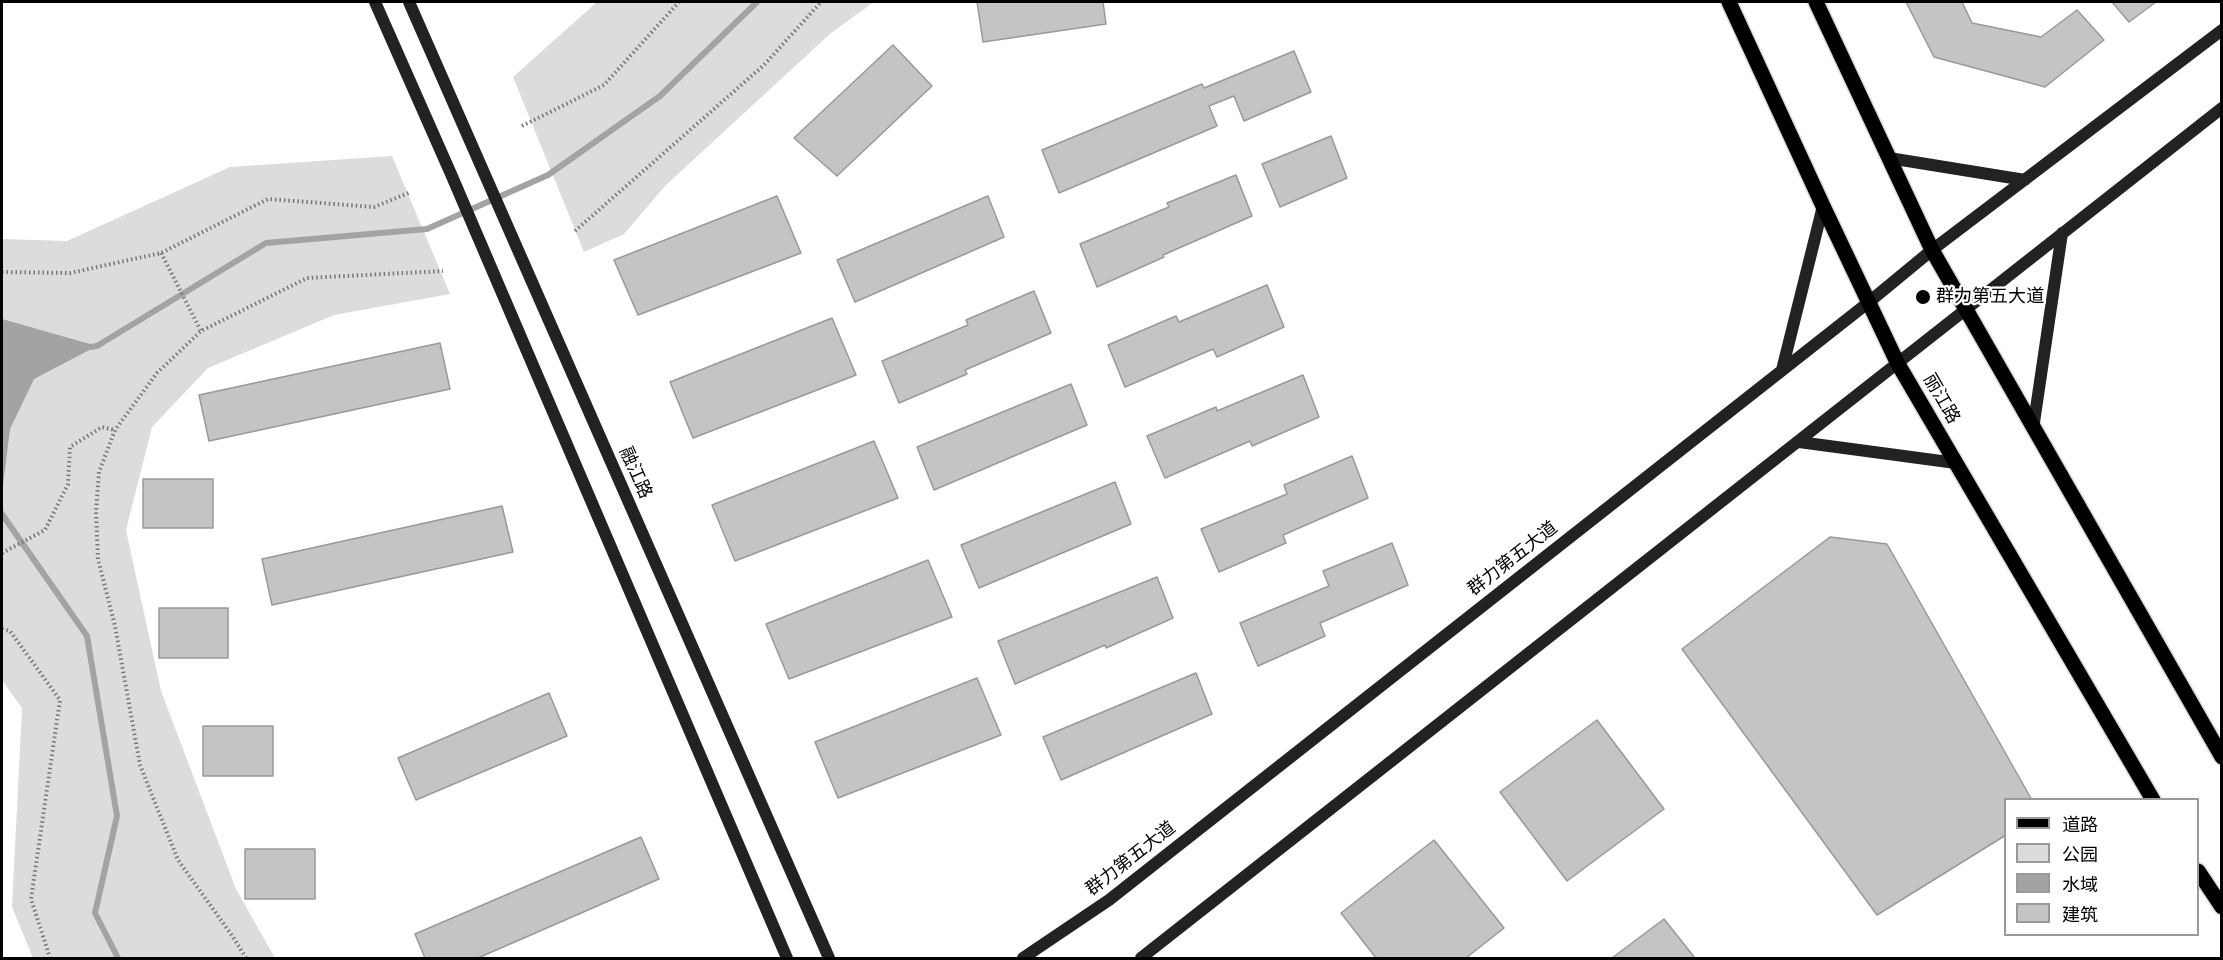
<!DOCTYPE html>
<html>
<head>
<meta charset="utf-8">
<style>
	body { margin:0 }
	#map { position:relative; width:2223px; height:960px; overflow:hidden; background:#fff; font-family:"Space Grotesk","Noto Sans SC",sans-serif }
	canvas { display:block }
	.frame { position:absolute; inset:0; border:3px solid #000; pointer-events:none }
	.legend { position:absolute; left:2004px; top:798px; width:195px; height:138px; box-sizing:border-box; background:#fff; border:2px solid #999; margin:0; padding:8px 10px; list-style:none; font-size:18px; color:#000 }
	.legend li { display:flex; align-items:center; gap:12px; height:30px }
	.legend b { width:30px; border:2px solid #999 }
</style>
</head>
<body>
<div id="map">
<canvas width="2223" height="960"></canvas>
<div class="frame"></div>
<ul class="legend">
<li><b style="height:8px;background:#000"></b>道路</li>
<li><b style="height:16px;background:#dcdcdc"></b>公园</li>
<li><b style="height:16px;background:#a3a3a3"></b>水域</li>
<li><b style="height:16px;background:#c4c4c4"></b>建筑</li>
</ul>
</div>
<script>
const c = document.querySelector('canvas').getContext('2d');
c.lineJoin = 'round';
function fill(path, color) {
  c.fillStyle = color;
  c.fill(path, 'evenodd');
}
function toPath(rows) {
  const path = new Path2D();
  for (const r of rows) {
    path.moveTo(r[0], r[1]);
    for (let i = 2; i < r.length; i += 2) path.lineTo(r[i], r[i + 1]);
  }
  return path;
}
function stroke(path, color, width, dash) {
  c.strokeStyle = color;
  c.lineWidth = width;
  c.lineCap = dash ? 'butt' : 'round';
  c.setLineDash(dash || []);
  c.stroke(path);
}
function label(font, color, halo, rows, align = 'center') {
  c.font = font + ' "Space Grotesk","Noto Sans SC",sans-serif';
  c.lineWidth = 4.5;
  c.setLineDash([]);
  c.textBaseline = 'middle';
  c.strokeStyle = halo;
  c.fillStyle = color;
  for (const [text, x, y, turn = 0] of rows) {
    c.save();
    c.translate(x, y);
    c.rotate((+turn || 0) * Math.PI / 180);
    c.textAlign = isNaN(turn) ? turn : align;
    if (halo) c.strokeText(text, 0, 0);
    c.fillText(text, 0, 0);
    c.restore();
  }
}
fill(toPath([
	[597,2,874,2,831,33,665,186,624,234,584,252,513,77],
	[392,156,450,294,334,315,208,368,152,427,126,530,161,691,236,889,275,958,33,958,12,907,22,708,2,680,2,239,67,241,230,167]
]), '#dcdcdc');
fill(toPath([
	[2,319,97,346,34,379,10,429,2,493]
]), '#a3a3a3');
stroke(toPath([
	[91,347,97,346,266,243,427,229,548,175,660,96,757,2],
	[2,514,87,636,117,816,95,913,118,958]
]), '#a3a3a3', 6);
const building = toPath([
	[977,2,1103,2,1106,24,983,42,977,2],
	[1906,2,1962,2,1972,23,2041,37,2077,10,2104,40,2045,87,1934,57,1906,2],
	[2112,2,2156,2,2129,22,2112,2],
	[893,45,932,86,837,176,794,138,893,45],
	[1294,51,1311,92,1244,121,1234,96,1209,106,1217,126,1059,193,1042,150,1202,84,1204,88,1294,51],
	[1331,136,1347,178,1280,207,1262,164,1331,136],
	[1236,175,1252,216,1163,255,1164,257,1097,287,1080,244,1169,207,1167,203,1236,175],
	[777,196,801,253,638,315,614,260,777,196],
	[988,196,1004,237,855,302,837,260,988,196],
	[1267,285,1284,327,1217,357,1213,349,1125,387,1108,345,1176,316,1179,322,1267,285],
	[1034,291,1051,333,965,370,967,374,899,403,882,361,968,325,966,320,1034,291],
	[832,318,856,375,693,438,670,382,832,318],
	[440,343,450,389,209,441,199,395,440,343],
	[1303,375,1319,417,1252,446,1250,441,1165,478,1147,436,1216,407,1217,411,1303,375],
	[1071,384,1087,425,934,490,917,447,1071,384],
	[874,441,898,498,735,561,712,505,874,441],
	[1352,456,1368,498,1283,535,1286,543,1219,572,1201,529,1287,494,1284,485,1352,456],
	[143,479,213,479,213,528,143,528,143,479],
	[1115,482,1131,524,979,588,961,545,1115,482],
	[502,506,513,552,272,605,262,559,502,506],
	[1830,537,1887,544,2032,800,2006,800,2006,835,1877,915,1682,649,1830,537],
	[1392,543,1408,585,1320,623,1325,636,1258,666,1240,623,1329,586,1323,571,1392,543],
	[928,560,952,617,789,679,766,624,928,560],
	[1157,577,1173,618,1106,648,1105,645,1015,684,998,641,1157,577],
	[159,608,228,608,228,658,159,658,159,608],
	[1196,673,1212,714,1061,780,1043,737,1196,673],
	[977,678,1001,735,838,798,815,742,977,678],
	[549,693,567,736,416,800,398,758,549,693],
	[1597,720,1664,809,1567,881,1500,792,1597,720],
	[203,726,273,726,273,776,203,776,203,726],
	[641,837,659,879,478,958,425,958,415,934,641,837],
	[1434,840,1504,928,1466,958,1376,958,1341,913,1434,840],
	[245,849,315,849,315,899,245,899,245,849],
	[1664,919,1695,958,1612,958,1664,919]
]);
fill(building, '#c4c4c4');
stroke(building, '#999', 1.5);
const primary = toPath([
	[1729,2,1823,206,1898,364,2153,800],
	[1816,2,1932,250,2222,757],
	[2198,871,2222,907]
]);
stroke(primary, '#dbdbdb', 18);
stroke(toPath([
	[522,126,604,85,679,2],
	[575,231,764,65,821,2],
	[161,253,201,331],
	[2,272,70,273,161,253,268,199,374,207,411,192],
	[2,553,45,530,68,484,70,447,102,427,115,430],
	[2,629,10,631,60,700,31,899,50,958],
	[246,958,233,937,178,860,140,765,115,626,98,559,96,512,99,472,115,430,157,373,201,331,307,278,443,271]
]), '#777', 4, [1.5, 3]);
stroke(toPath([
	[375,2,451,174,787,958],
	[409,2,829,958],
	[1889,158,2025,180],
	[1782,370,1823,206],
	[2033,429,2062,233],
	[1799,442,1956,463],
	[1023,958,1109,900,1869,302,1932,250,2222,30],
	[1141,958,2222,108]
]), '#222', 12);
stroke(primary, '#000', 15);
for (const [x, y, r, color] of [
	[1923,297,8,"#000"]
]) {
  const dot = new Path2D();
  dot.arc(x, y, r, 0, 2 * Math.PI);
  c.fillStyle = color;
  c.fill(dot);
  stroke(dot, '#fff', 2);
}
label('18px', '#000', '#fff', [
	["群力第五大道",1936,297]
], 'left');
label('18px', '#000', '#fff', [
	["丽江路",1941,399,60],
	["融江路",635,473,66],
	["群力第五大道",1513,559,-38],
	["群力第五大道",1131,859,-38]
]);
</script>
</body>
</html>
